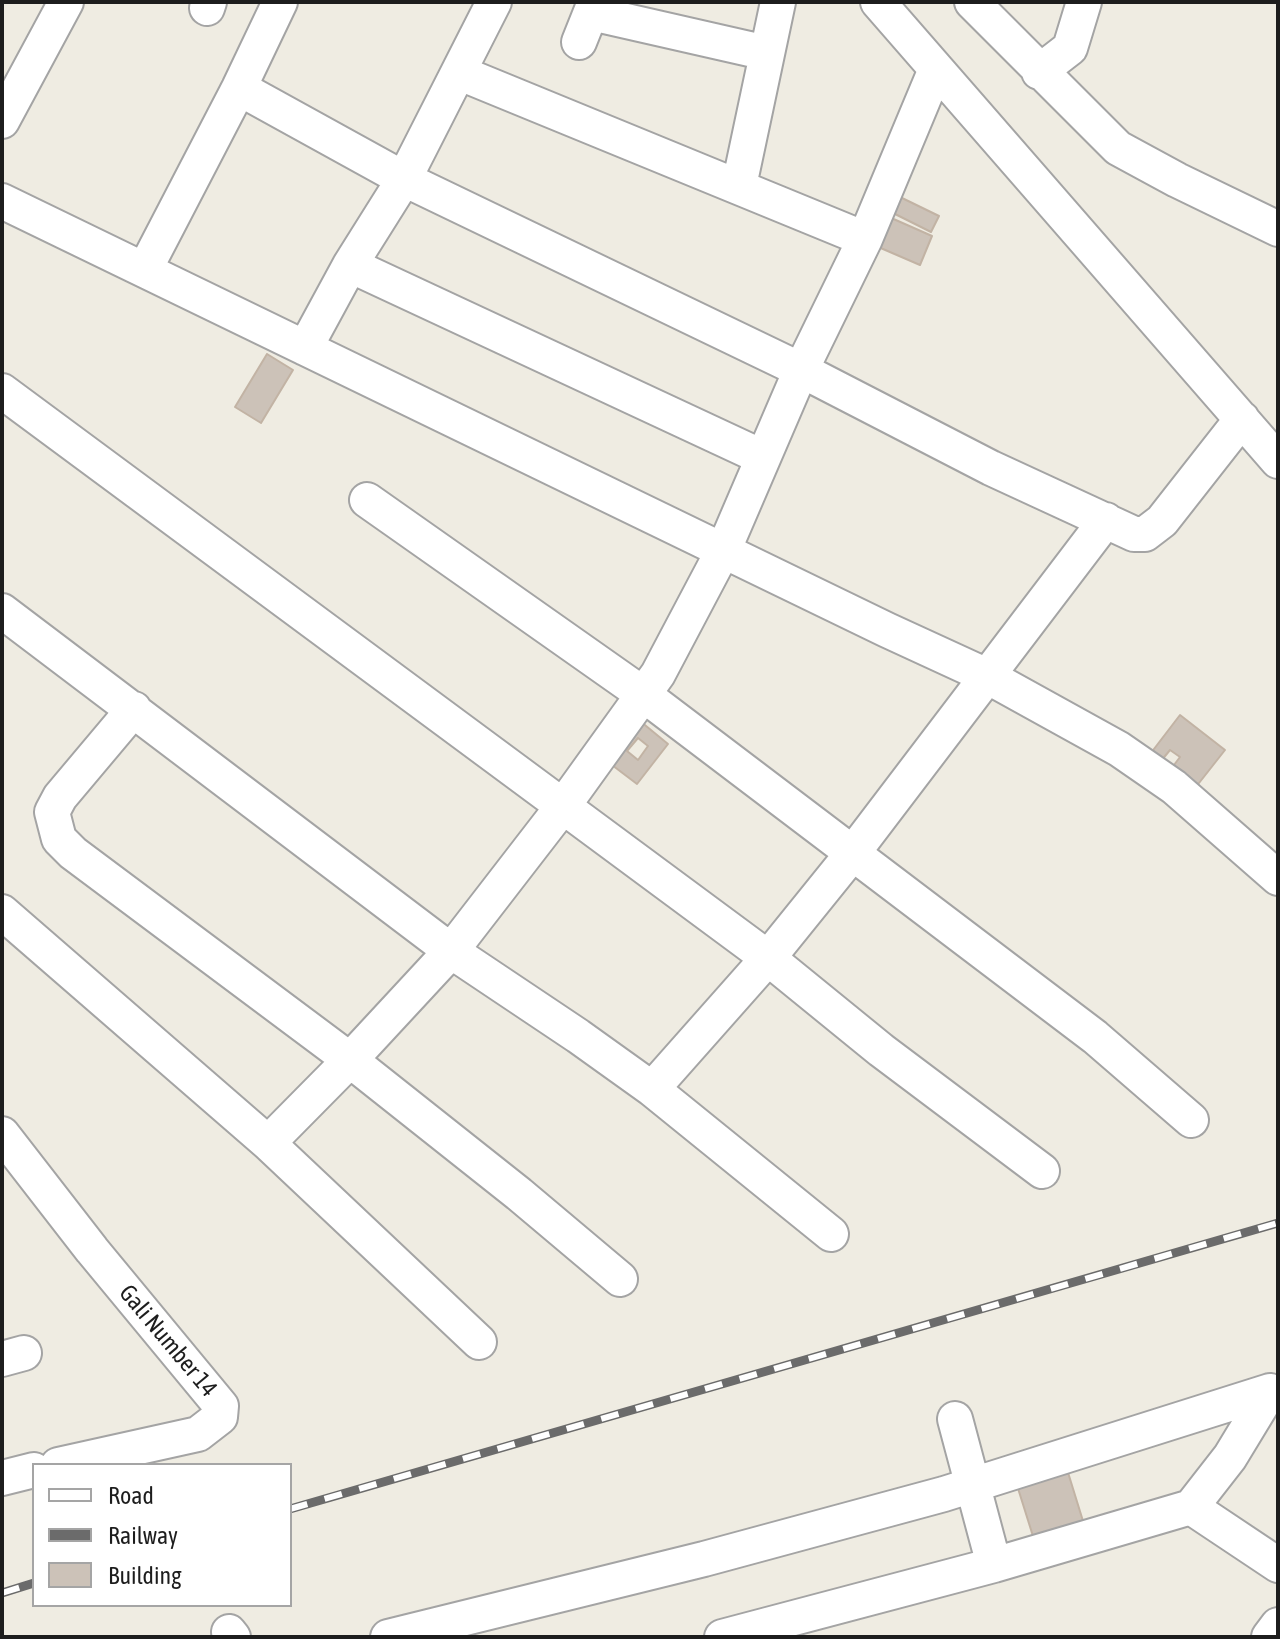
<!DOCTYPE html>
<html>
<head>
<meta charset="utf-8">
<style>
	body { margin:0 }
	#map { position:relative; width:1280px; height:1639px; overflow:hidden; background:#efece2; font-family:"Asap Condensed",sans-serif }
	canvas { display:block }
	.frame { position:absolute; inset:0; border:4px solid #1d1d1d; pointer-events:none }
	.legend { position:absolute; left:32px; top:1463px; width:260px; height:144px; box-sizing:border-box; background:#fff; border:2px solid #a5a5a5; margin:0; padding:10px 14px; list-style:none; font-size:24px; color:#1d1d1d }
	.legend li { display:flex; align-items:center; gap:16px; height:40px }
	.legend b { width:40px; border:2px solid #a5a5a5 }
</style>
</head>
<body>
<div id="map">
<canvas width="1280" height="1639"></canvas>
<div class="frame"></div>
<ul class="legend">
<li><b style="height:10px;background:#fff"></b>Road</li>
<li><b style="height:10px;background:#6b6b6b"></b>Railway</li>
<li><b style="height:22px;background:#ccc2b8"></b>Building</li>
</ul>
</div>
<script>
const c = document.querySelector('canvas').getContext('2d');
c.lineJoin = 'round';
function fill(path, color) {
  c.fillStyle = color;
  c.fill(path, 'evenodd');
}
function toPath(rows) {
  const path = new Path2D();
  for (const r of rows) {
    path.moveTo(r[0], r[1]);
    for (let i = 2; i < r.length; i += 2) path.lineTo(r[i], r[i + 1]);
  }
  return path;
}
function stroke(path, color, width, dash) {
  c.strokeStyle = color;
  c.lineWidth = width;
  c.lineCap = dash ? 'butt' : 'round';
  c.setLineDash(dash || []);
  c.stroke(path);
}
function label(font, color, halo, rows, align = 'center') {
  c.font = font + ' "Asap Condensed",sans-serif';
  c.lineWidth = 6;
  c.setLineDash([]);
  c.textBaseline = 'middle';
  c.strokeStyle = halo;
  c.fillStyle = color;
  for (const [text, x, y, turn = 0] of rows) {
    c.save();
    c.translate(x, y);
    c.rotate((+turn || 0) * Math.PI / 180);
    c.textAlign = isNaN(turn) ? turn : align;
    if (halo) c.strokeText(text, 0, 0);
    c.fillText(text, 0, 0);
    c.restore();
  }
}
const building = toPath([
	[900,197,939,216,931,232,893,213,900,197],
	[889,217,932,236,920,265,876,246,889,217],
	[267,354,293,370,261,423,235,407,267,354],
	[1180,715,1225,750,1188,797,1144,762,1180,715],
	[1170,750,1180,757,1171,769,1161,761,1170,750],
	[640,721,668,744,637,784,608,762,640,721],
	[638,738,648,746,638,760,627,751,638,738],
	[1066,1466,1087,1534,1037,1549,1016,1482,1066,1466]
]);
fill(building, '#ccc2b8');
stroke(building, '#c2b3a4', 2);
const minor = toPath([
	[878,2,1278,461],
	[972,2,1118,148,1177,180,1278,229],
	[207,8,209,2],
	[591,13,767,53],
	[579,42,595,2],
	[1039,72,1070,48,1084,2],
	[460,73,865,239],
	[239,88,404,179,801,370,991,468,1134,534,1145,534,1162,521,1242,419],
	[2,121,66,2],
	[739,186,778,2],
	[2,201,887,630,987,676,1119,749,1174,787,1278,878],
	[350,265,762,457],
	[145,269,239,88,280,2],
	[305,348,350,265,404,179,494,2],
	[2,391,768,958,881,1050,1042,1171],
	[367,500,644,695,1095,1037,1191,1120],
	[2,611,451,951,578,1036,652,1089,831,1234],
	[134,709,60,797,52,812,59,839,73,853,350,1060,519,1194,620,1279],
	[2,912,268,1143,479,1342],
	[652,1089,768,958,852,854,1106,520],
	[2,1134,92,1250,221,1406,220,1417,198,1434,58,1465],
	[268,1143,350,1060,451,951,563,806,658,674,724,549,801,370,865,239,936,69],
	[2,1359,24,1353],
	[955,1419,994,1565],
	[2,1478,34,1470],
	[1191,1507,1278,1565],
	[229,1632,233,1637],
	[388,1637,704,1559,944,1494,1270,1391],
	[722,1637,994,1565,1191,1507,1230,1457,1270,1391],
	[1269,1637,1278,1625]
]);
stroke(minor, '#a4a4a4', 38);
stroke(minor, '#fff', 34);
const rail = toPath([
	[290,1509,1278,1223],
	[2,1593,34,1583]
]);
stroke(rail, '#6b6b6b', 9);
stroke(rail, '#fff', 6, [18]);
label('24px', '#1d1d1d', '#fff', [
	["Gali Number 14",168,1341,50]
]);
</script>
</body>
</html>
